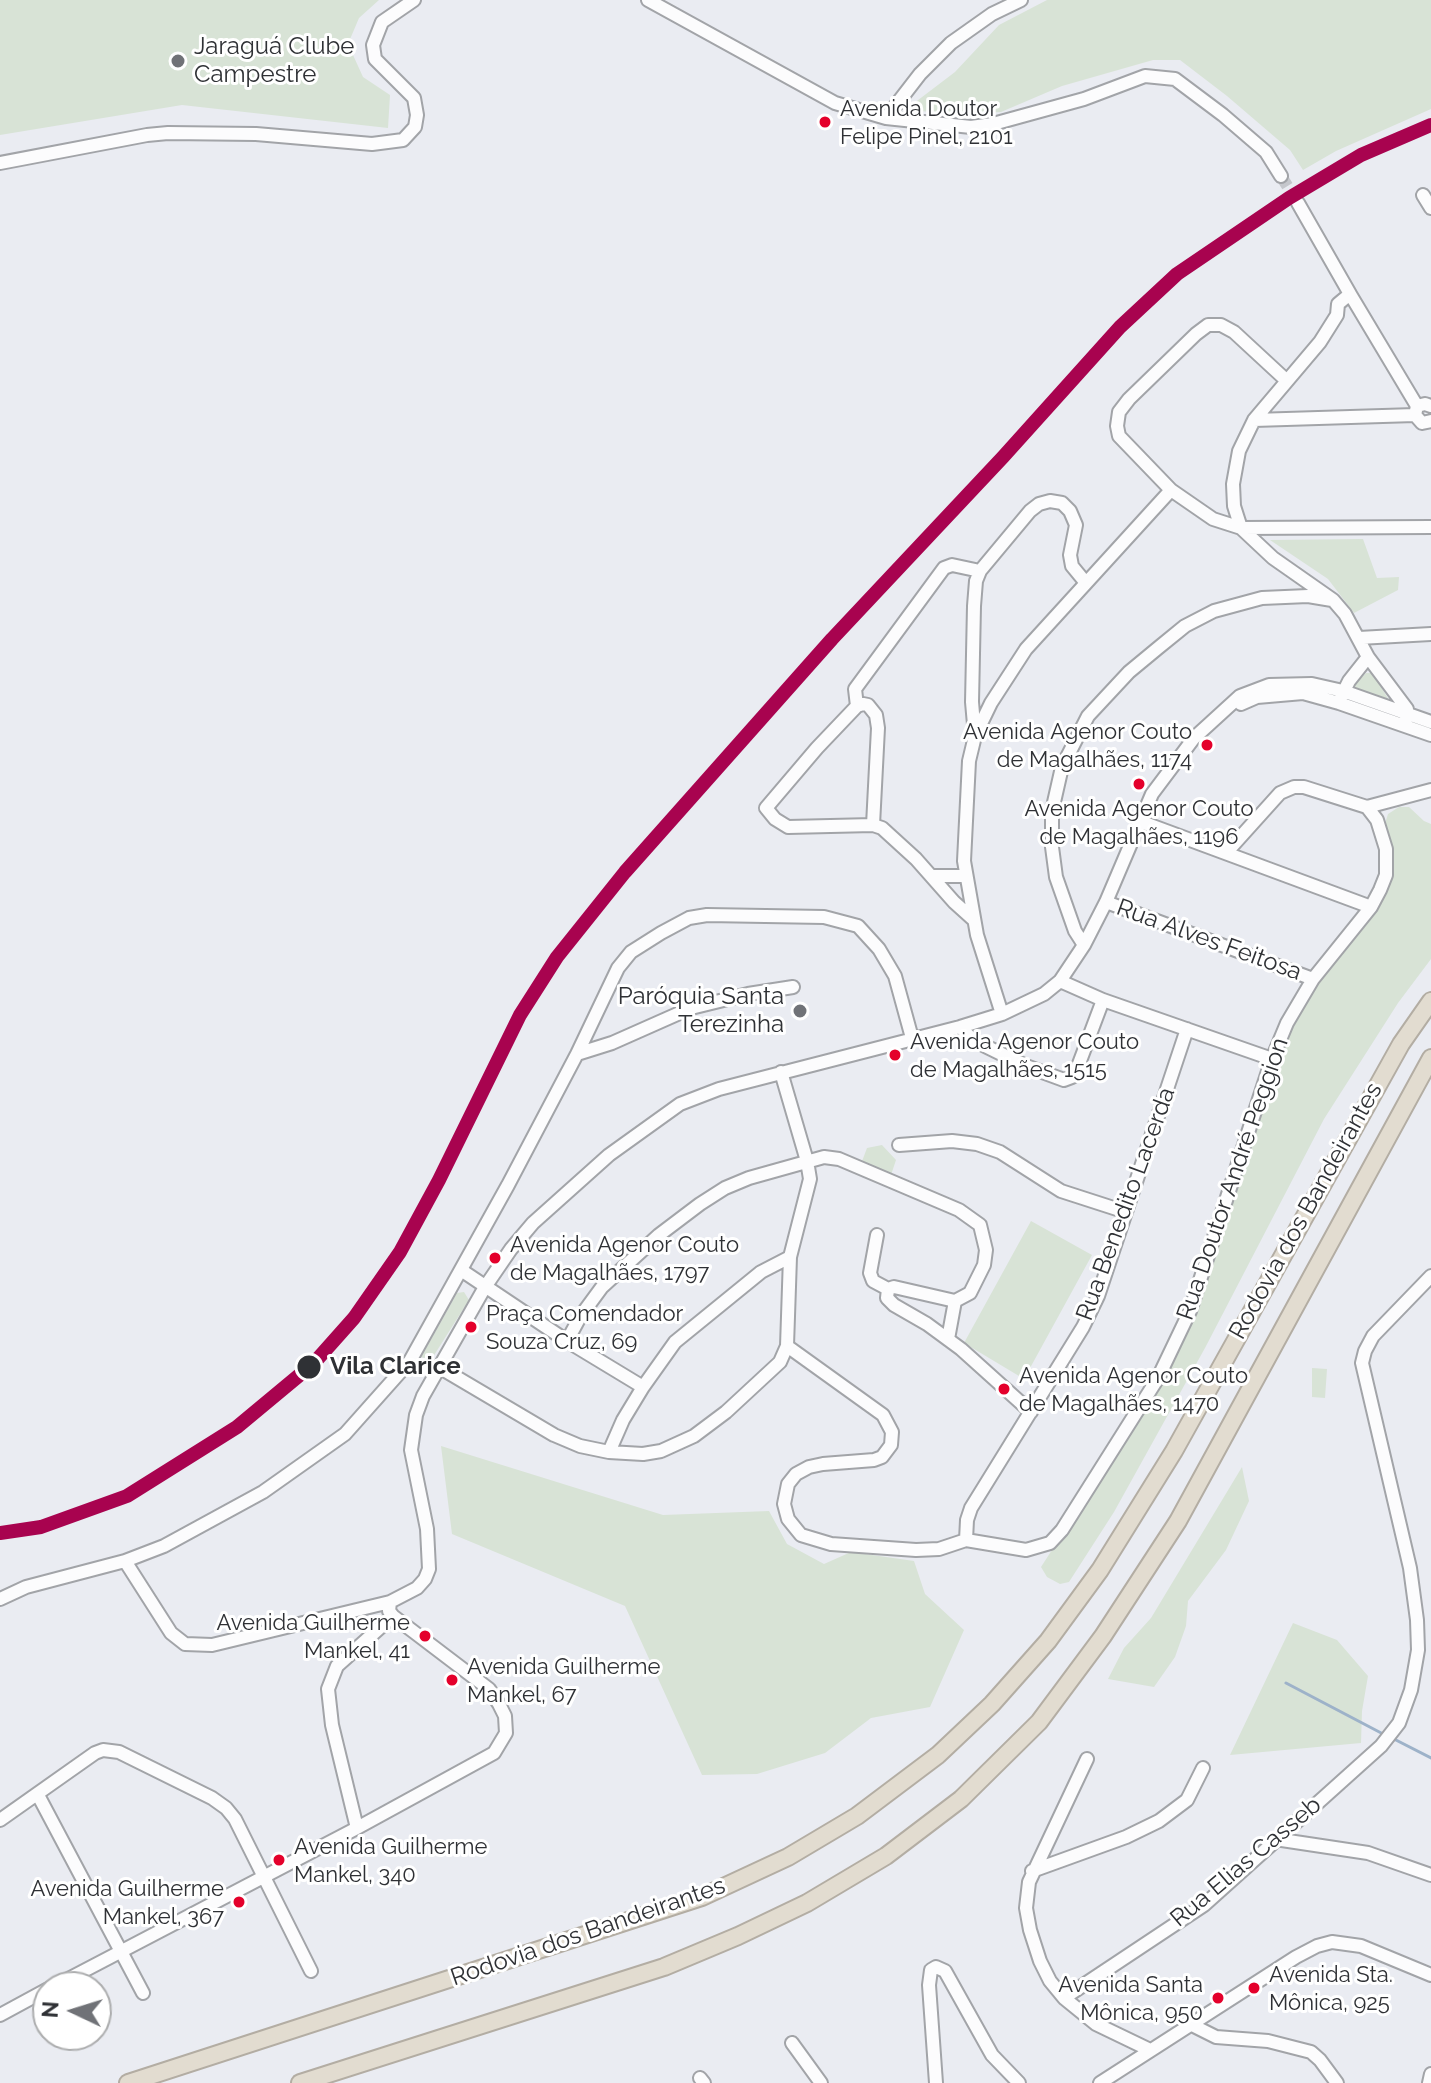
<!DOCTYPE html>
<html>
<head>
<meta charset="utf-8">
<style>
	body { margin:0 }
	#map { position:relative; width:1431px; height:2083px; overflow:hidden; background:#eaecf2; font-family:Raleway,sans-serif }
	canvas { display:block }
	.north { position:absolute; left:32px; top:1971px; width:80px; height:80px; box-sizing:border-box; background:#fff; border:2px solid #acadae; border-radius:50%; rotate:274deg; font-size:22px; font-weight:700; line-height:32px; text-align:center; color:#2f3135 }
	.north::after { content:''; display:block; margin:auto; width:28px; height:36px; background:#707277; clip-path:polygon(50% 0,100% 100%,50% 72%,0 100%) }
</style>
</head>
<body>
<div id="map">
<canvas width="1431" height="2083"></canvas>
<div class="north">N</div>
</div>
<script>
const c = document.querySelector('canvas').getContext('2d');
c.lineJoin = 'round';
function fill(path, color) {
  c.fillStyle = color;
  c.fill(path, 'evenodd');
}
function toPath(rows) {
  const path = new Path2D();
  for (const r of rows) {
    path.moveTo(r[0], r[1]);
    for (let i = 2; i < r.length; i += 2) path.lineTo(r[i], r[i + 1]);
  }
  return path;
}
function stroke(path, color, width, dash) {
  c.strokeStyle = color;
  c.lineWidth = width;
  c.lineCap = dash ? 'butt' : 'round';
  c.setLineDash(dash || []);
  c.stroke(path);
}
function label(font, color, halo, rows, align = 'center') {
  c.font = font + ' Raleway,sans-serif';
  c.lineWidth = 6;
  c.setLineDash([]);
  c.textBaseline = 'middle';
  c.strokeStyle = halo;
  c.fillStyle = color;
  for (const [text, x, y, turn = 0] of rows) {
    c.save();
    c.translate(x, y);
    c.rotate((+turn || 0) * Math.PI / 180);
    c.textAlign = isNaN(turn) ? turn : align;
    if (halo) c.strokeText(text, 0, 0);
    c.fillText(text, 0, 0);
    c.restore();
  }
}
fill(toPath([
	[0,0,379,0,359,18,348,44,363,77,390,95,388,128,182,105,0,135],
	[1047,0,1431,0,1431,109,1336,151,1303,170,1290,150,1227,96,1180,60,1153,60,1062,86,1001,112,960,114,905,110,955,72,999,25],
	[1363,539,1377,578,1399,577,1398,590,1354,613,1328,579,1270,540],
	[1366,673,1372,673,1391,703,1355,690,1355,684],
	[1399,807,1409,807,1424,821,1431,824,1431,959,1398,1003,1324,1119,1205,1348,1114,1512,1069,1582,1060,1584,1047,1577,1041,1567,1161,1381,1291,1025,1316,981,1384,892,1384,827,1388,814],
	[882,1145,896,1160,891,1175,861,1164,867,1148],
	[1031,1221,1092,1255,1024,1379,964,1343],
	[464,1292,469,1300,431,1360,421,1357,457,1293],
	[1312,1368,1327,1369,1325,1398,1312,1397],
	[441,1446,663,1515,769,1511,787,1544,824,1564,851,1552,914,1561,925,1594,964,1630,930,1707,871,1718,825,1753,757,1774,702,1775,625,1606,452,1534],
	[1242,1467,1249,1501,1226,1550,1188,1601,1186,1626,1175,1657,1154,1687,1108,1679,1124,1648,1151,1618],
	[1293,1623,1337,1640,1368,1676,1362,1711,1361,1743,1230,1755]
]), '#d8e3d6');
stroke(toPath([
	[1286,1683,1385,1735],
	[1392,1738,1431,1758]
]), '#9db2c9', 3);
stroke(toPath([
	[1281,176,1298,203]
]), '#c5c7cc', 12, [12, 6]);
const minor = toPath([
	[648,0,835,103,886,118,971,127,993,124,1084,99,1145,76,1175,79,1223,115,1266,152,1281,176],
	[886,118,920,74,951,43,992,14,1021,0],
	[0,163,147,135,168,133,256,134,372,144,403,140,415,127,417,115,414,98,375,59,373,45,382,22,414,0],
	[1423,195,1431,208],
	[1298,203,1350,294,1338,304,1337,315,1320,342,1254,420,1239,451,1233,484,1234,506,1241,528,1273,558,1333,600,1345,614,1368,657,1407,709,1405,726],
	[1350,294,1417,406],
	[1287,381,1234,332,1221,325,1208,325,1196,334,1129,399,1119,412,1117,426,1119,436,1171,490,1213,519,1241,528,1431,527],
	[1431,406,1425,404,1417,406,1415,415,1422,423,1431,421],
	[1254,420,1415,415],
	[1359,638,1431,634],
	[1341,697,1349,681,1368,657],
	[1241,704,1257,697,1303,693,1339,703,1431,735],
	[857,706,855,689,944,568,952,565,980,571],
	[975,736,972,702,974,606,976,581,980,571,1030,511,1039,504,1050,501,1062,503,1070,511,1076,525,1070,555,1072,566,1086,583],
	[1367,807,1431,790],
	[1139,821,1371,907],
	[873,825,878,728,876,715,868,705,863,704,857,706,817,748,766,808,775,819,788,827,873,825,882,828,916,859,954,902,974,920],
	[1226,853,1280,793,1294,787,1304,787,1367,807],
	[932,876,965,876],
	[1106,902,1313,979],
	[1084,945,1075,931,1056,877,1052,847,1052,811,1062,767,1088,716,1129,672,1158,648,1185,626,1214,611,1262,598,1308,596,1332,600],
	[1060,981,1103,1000,1272,1059],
	[1002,1014,977,935,964,861,969,761,975,736,991,703,1026,649,1171,490],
	[960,1027,973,1040,1026,1066,1064,1080,1072,1077,1077,1069,1103,1000],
	[577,1054,612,1043,691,1008,748,994,793,987],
	[899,1145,952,1141,977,1144,1000,1152,1061,1191,1126,1212],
	[877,1235,870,1273,873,1281,888,1289],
	[461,1270,567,1341,643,1387],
	[948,1339,955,1301],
	[567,1341,580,1317,602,1287,659,1235,700,1204,725,1188,749,1178,824,1157,839,1159,959,1210,980,1225,986,1250,984,1265,970,1293,955,1301,894,1287,888,1289,887,1298,894,1305,927,1324,961,1349,1031,1412],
	[787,1346,883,1415,892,1432,891,1445,882,1457,874,1460,823,1464,809,1467,796,1474,788,1484,784,1504,788,1519,801,1535,831,1544,916,1550,939,1549,966,1540,1026,1550,1050,1543,1062,1530,1158,1378,1190,1311,1272,1059,1287,1023,1313,979,1371,907,1380,890,1386,875,1386,849,1377,820,1367,807],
	[439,1367,554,1435,580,1446,609,1452,643,1454,661,1451,694,1436,726,1412,780,1362,787,1346,790,1257,810,1179,807,1161,781,1072],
	[609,1452,623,1420,643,1387,675,1342,761,1272,790,1257],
	[966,1540,967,1520,971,1508,1083,1327,1098,1296,1187,1029],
	[125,1561,171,1633,185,1644,212,1645,390,1602],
	[0,1599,26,1587,125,1561,164,1546,263,1492,345,1434,410,1361,508,1185,577,1054,618,968,631,952,661,933,689,918,707,915,824,917,858,926,879,949,895,976,912,1038],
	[393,1616,389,1611,390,1602,417,1588,425,1579,429,1569,427,1529,411,1450,416,1415,423,1396,485,1287,511,1249,533,1223,609,1155,680,1104,719,1089,960,1027,1002,1014,1044,994,1060,981,1084,945,1106,902,1152,794,1194,738,1240,696,1269,685,1312,684,1343,691,1431,722],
	[1087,1759,1029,1882,1026,1908,1030,1930,1040,1961,1050,1981,1064,1998,1096,2024,1150,2050],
	[38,1795,143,1993],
	[0,1820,95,1753,103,1750,119,1752,212,1798,226,1808,235,1819,311,1971],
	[357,1828,332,1725,328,1689,337,1666,393,1616],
	[1275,1839,1368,1853,1431,1875],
	[1032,1871,1126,1837,1159,1821,1187,1800,1203,1768],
	[53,1987,357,1828,494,1753,506,1733,505,1716,499,1704,489,1689,393,1616],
	[1064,1998,1204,1905,1381,1746,1399,1723,1411,1690,1418,1650,1417,1620,1410,1568,1362,1363,1365,1351,1373,1336,1431,1276],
	[0,2015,48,1989],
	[1192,2025,1216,2037,1268,2041,1311,2052,1320,2060,1337,2083],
	[792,2043,821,2083],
	[700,2078,704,2083],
	[936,2083,929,1985,931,1970,936,1967,945,1971,992,2055,1019,2083],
	[1100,2083,1296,1957,1317,1946,1332,1942,1361,1946,1431,1975],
	[1429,2083,1431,2074]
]);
const highway = toPath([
	[128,2083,702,1897,788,1857,857,1816,938,1755,992,1704,1048,1641,1100,1570,1174,1451,1401,1044,1431,1001],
	[300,2083,664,1967,738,1936,807,1903,886,1856,961,1799,1039,1722,1103,1636,1178,1521,1431,1058]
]);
stroke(minor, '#a2a4a8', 16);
stroke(highway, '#b3ada3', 20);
stroke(minor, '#fcfcfd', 12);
stroke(highway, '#e2dcd0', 16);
stroke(toPath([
	[0,1533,41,1527,127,1496,237,1427,314,1363,354,1318,400,1252,439,1180,520,1015,557,957,625,872,832,639,1003,457,1120,327,1177,274,1289,198,1361,155,1431,125]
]), '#a8034f', 14);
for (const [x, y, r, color] of [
	[178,61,8,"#707277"],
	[825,122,7,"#e4002b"],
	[1207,745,7,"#e4002b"],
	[1139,784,7,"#e4002b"],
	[800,1011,8,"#707277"],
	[895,1055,7,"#e4002b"],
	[495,1258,7,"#e4002b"],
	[471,1327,7,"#e4002b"],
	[309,1367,13,"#2f3135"],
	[1004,1389,7,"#e4002b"],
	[425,1636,7,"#e4002b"],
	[452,1680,7,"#e4002b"],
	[279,1860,7,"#e4002b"],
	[239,1902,7,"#e4002b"],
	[1254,1988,7,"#e4002b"],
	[1218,1998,7,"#e4002b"]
]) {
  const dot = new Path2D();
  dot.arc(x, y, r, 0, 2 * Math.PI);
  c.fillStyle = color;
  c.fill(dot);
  stroke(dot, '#fff', 3);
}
label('22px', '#2f3135', '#fff', [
	["Avenida Doutor",840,109],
	["Felipe Pinel, 2101",840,137],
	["Avenida Agenor Couto",1192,732,"right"],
	["de Magalhães, 1174",1192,760,"right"],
	["Avenida Agenor Couto",1139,809,"center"],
	["de Magalhães, 1196",1139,837,"center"],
	["Avenida Agenor Couto",910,1042],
	["de Magalhães, 1515",910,1070],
	["Avenida Agenor Couto",510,1245],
	["de Magalhães, 1797",510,1273],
	["Praça Comendador",486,1314],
	["Souza Cruz, 69",486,1342],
	["Avenida Agenor Couto",1019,1376],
	["de Magalhães, 1470",1019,1404],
	["Avenida Guilherme",410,1623,"right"],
	["Mankel, 41",410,1651,"right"],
	["Avenida Guilherme",467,1667],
	["Mankel, 67",467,1695],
	["Avenida Guilherme",294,1847],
	["Mankel, 340",294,1875],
	["Avenida Guilherme",224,1889,"right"],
	["Mankel, 367",224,1917,"right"],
	["Avenida Sta.",1269,1975],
	["Mônica, 925",1269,2003],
	["Avenida Santa",1203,1985,"right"],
	["Mônica, 950",1203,2013,"right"]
], 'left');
label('24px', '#2f3135', '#fff', [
	["Jaraguá Clube",194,47],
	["Campestre",194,75],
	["Paróquia Santa",784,997,"right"],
	["Terezinha",784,1025,"right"]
], 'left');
label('24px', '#2f3135', '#fff', [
	["Rua Alves Feitosa",1209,940,20],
	["Rua Doutor André Peggion",1233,1179,-71],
	["Rua Benedito Lacerda",1126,1204,-70],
	["Rodovia dos Bandeirantes",1306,1211,-61],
	["Rua Elias Casseb",1246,1862,-40],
	["Rodovia dos Bandeirantes",588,1932,-19]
]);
label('bold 24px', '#2f3135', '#fff', [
	["Vila Clarice",330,1367]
], 'left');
</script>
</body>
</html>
